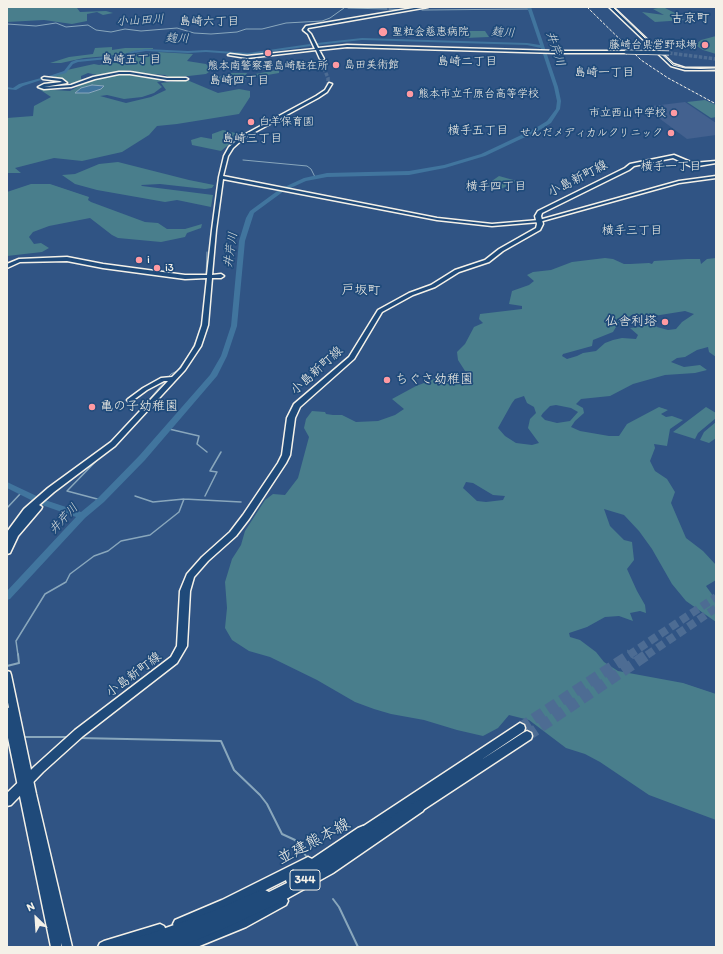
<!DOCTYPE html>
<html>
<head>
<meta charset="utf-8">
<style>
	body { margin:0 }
	#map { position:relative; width:723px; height:954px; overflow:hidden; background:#305484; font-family:Itim,sans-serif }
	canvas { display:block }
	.frame { position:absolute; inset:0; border:8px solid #f4f1e8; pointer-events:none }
	.north { position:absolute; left:16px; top:898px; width:40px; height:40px; -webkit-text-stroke:3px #1f4a7a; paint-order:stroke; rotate:335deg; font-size:11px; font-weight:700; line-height:16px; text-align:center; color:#f4f1e8 }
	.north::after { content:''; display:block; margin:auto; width:14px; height:18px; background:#f4f1e8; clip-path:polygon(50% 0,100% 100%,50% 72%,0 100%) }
</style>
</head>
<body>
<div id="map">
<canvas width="723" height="954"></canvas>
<div class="frame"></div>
<div class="north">N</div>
</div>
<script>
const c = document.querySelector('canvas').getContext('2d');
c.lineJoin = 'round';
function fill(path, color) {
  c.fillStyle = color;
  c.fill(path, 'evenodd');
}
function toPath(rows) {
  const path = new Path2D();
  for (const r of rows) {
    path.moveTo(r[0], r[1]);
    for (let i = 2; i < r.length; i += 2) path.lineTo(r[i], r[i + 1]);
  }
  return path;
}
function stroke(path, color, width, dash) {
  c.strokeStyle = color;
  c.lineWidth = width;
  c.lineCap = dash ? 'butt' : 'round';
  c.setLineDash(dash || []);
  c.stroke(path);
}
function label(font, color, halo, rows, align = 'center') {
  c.font = font + ' Itim,"Klee One",sans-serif';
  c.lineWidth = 3.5;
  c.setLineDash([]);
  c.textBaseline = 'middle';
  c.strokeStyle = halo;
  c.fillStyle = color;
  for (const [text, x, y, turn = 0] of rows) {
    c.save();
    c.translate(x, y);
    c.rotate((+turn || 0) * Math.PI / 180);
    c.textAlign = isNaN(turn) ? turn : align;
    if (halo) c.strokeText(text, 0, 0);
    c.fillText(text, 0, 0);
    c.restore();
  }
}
fill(toPath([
	[685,102,716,123,716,135,687,139,644,107]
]), '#43618f');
fill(toPath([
	[7,7,79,7,77,8,80,12,106,11,113,13,103,15,97,12,87,14,87,21,72,24,44,20,7,22],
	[663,7,677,14,670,15,685,20,655,22,642,12,664,15,653,9],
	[469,31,485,31,489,37,465,38,464,34,470,34],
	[716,36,716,54,703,50,695,45,701,40],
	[112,47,112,50,125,48,153,48,153,49,134,51,125,54,108,56,84,58,61,63,50,63,69,57,93,54,95,48],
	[158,52,193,54,187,61,206,64,212,70,206,74,171,78,165,75,137,73,130,70,97,75,88,73,81,76,81,81,72,84,53,76,67,70,94,64,99,65,123,61,126,63,133,61,134,56,138,53,157,54],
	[276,70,279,70,279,73,244,79,245,84,241,85,212,80,221,76,232,73,247,73,246,75,250,75],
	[120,74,134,74,168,80,157,82,162,87,154,93,142,97,124,99,107,95,100,96,126,103,151,97,166,90,161,83,187,80,218,93,239,89,250,91,250,97,239,114,177,124,157,126,149,135,122,152,82,161,54,158,15,168,21,173,7,173,7,118,33,116,34,106,51,97,39,89,70,91,94,78],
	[705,100,716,105,716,117,711,118,687,102],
	[223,130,239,134,239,136,221,151,192,145,191,140,201,137,212,139,212,134],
	[118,162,189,180,214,185,212,188,205,189,160,184,141,185,142,186,213,195,211,207,177,200,165,202,97,190,75,184,62,175,75,174,99,164],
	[499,176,517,181,497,191,486,185],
	[31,184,50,184,89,197,88,200,91,202,145,222,158,223,167,229,185,229,202,224,201,228,187,233,185,237,161,242,118,238,112,235,90,218,49,226,33,232,29,237,34,244,41,243,49,248,42,252,7,256,7,192],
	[605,258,613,259,624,264,630,264,649,263,652,264,654,261,687,259,700,259,701,264,707,259,716,258,716,357,709,352,708,347,697,350,685,357,677,358,671,362,684,367,700,365,707,370,695,373,665,375,633,384,610,396,581,399,576,404,583,408,584,413,575,421,571,427,580,431,609,436,619,436,627,424,659,407,668,410,661,414,666,417,672,416,683,420,670,429,667,446,654,444,655,448,650,461,655,471,667,479,675,492,671,503,686,538,703,551,716,565,716,580,706,586,716,600,716,622,686,601,672,584,652,549,639,531,624,515,604,509,610,526,624,540,632,542,634,560,627,569,637,591,645,605,646,613,640,611,630,613,633,621,619,616,605,617,587,627,569,633,570,637,580,640,596,652,604,662,618,671,683,683,716,694,716,820,649,795,600,762,585,754,566,748,529,720,509,715,498,728,483,736,457,730,424,720,391,714,374,709,355,702,317,680,270,657,249,651,232,640,225,628,227,608,225,582,232,559,241,545,245,531,265,500,273,494,285,495,298,478,309,437,304,428,306,419,312,411,325,412,326,414,333,415,342,415,356,422,378,421,395,415,404,409,392,399,416,386,440,377,450,375,457,376,467,374,458,360,457,352,465,344,474,327,483,323,479,319,480,314,522,309,522,306,509,304,512,291,529,285,534,281,527,275,533,272,551,270,572,262],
	[685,311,694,314,682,322,676,329,668,330,657,327,652,322,645,320,640,327,630,328,638,335,636,339,622,338,613,340,605,343,596,351,583,353,577,356,567,359,562,356,563,354,592,346,593,340,613,332,619,322,630,321,629,317,633,314,654,316],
	[524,396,527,403,534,407,536,413,530,419,528,428,539,443,532,445,516,443,505,436,498,428,512,403,515,399],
	[556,405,571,408,578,412,570,421,557,423,545,420,541,416,543,413,550,406],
	[466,482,473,483,493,495,505,496,503,500,486,502,477,501,463,488],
	[706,407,716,413,716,418,698,433,695,439,673,432],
	[716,422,716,438,709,443,700,440,704,432]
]), '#497e8c');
const water = toPath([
	[92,85,104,86,101,89,89,93,75,93,81,88,92,85]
]);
fill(water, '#41759e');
stroke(water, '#89a7bc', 1);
stroke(toPath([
	[348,8,387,9],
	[389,9,403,10],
	[422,10,529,9],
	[7,24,36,26,56,23,66,27,88,25,96,30,111,32,125,29,141,31,177,28,194,33,211,34,237,32,246,29,262,29,286,23,322,21,330,18,344,8],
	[243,160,307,166,311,169,315,177],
	[205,300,207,252],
	[128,424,171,374,177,371,190,353,199,335]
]), '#89a7bc', 1);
stroke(toPath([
	[169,429,199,436,197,444,207,452],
	[122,431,129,423],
	[99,458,67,491,101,500],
	[135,496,153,502,184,499],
	[205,496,217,472,210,471,221,452],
	[7,508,21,493],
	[18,655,16,641,45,594,66,582,70,574,94,556,108,551,121,541,150,535,179,512,184,499,241,502]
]), '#89a7bc', 1.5);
stroke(toPath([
	[7,666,19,663,18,654],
	[23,737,69,737],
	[79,738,221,741,234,770,260,795,267,804,282,834,295,840,306,856],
	[333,899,339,907,358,947]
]), '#89a7bc', 2);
fill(toPath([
	[527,7,531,7,558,87,561,101,560,109,551,123,538,131,485,156,445,168,409,175,327,177,306,181,284,191,254,213,245,241,237,326,227,356,217,376,145,460,104,502,85,518,10,599,7,600,7,591,76,517,39,504,7,488,7,482,45,500,81,512,98,498,139,456,210,375,221,356,231,326,239,241,246,218,250,211,280,189,304,178,327,173,409,171,444,165,481,154,534,129,547,121,556,109,557,101,554,87,541,48,527,45,362,40,318,45,317,43,362,38,527,43,540,45,527,7],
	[310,44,311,46,248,55,206,52,188,53,146,51,134,53,118,58,78,62,73,64,66,73,48,78,46,77,64,71,71,62,76,60,117,56,133,51,146,49,188,51,206,50,248,53,310,44],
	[41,78,44,79,23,86,16,90,7,89,7,87,13,88,19,84,41,78]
]), '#41759e');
stroke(toPath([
	[669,53,716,59],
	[320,59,328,78,328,84]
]), '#4d6c93', 3.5, [3.5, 1.5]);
stroke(toPath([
	[629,655,716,597],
	[647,655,716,608]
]), '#4d6c93', 8, [8, 4.5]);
stroke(toPath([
	[520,728,631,654],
	[527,736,648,654]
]), '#4d6c93', 11, [11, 5.5]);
const tertiary = toPath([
	[420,7,428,7,308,28,307,30,311,34,318,48,347,45,558,51,626,51,628,52,626,53,558,53,347,47,319,50,324,59,322,60,320,59,316,50,247,58,228,55,230,54,247,56,315,49,308,34,303,30,306,26,420,7],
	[609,7,613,7,673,64,685,68,716,68,716,70,685,70,671,66,609,7],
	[119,72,130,72,167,78,186,78,188,79,186,80,167,80,130,74,119,74,95,79,71,87,44,89,38,87,44,84,62,82,60,81,43,79,42,78,44,77,62,79,67,83,44,87,71,85,93,77,119,72],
	[329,83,332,84,327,92,318,98,244,138,233,148,228,156,223,176,437,218,492,224,539,220,679,181,716,176,716,178,679,183,539,222,492,226,437,220,223,179,216,230,212,275,221,274,224,276,221,278,212,278,208,325,201,346,185,370,115,446,54,492,39,505,42,507,41,509,18,536,10,553,7,554,8,541,7,542,7,532,24,509,48,488,111,442,168,381,164,381,147,390,132,401,128,401,127,400,128,399,143,388,161,378,172,377,181,368,195,346,202,325,207,278,185,279,103,268,67,261,20,262,7,268,7,264,19,259,67,257,103,264,185,275,207,275,212,230,219,177,224,156,229,147,242,136,316,96,325,90,329,83],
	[7,671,10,672,11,675,36,794,72,947,62,947,61,943,61,947,51,947,7,733,7,707,9,708,7,697,7,671]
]);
const secondary = toPath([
	[674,155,693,163,716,161,716,163,692,167,673,158,634,166,629,170,542,213,541,216,543,224,540,230,503,251,489,262,459,272,435,287,413,295,382,312,354,359,300,407,295,418,290,455,286,463,249,519,236,536,208,561,194,577,190,591,187,646,177,663,83,736,43,772,11,805,7,806,7,793,35,766,75,730,171,657,177,646,180,591,187,574,202,557,230,532,243,515,278,463,282,455,287,418,294,404,349,357,378,310,409,293,431,285,455,270,485,260,499,249,536,228,537,224,535,216,538,211,625,168,630,164,674,155],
	[520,723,524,725,525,728,524,731,481,760,523,733,527,731,531,733,532,736,531,739,420,812,416,813,412,812,411,807,364,839,360,840,356,839,354,835,356,831,520,723],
	[308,857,312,859,314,863,312,867,230,908,179,930,175,928,173,924,175,920,222,900,308,857],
	[282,895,286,897,288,901,286,905,246,927,197,947,175,947,177,943,238,918,282,895],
	[160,924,164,926,166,930,164,934,160,936,124,947,98,947,100,943,104,941,160,924]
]);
const motorway = toPath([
	[418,800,423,801,425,806,423,811,333,873,279,903,223,929,179,947,121,947,123,941,129,939,149,934,213,911,263,889,269,892,287,883,286,880,288,875,358,828,363,826,368,828,369,831,418,800]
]);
stroke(tertiary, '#f4f1e8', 3);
stroke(secondary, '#f4f1e8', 3);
stroke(motorway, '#f4f1e8', 3);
fill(tertiary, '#1f4a7a');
fill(secondary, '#1f4a7a');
fill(motorway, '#1f4a7a');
stroke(toPath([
	[613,7,673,65,685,68,716,69]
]), '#f4f1e8', 1);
stroke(toPath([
	[587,7,641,60,668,78,716,104]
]), '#f4f1e8', 1, [3, 1.5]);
const tertiaryBridge = toPath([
	[626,52,669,53]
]);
stroke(tertiaryBridge, '#f4f1e8', 5, []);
stroke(tertiaryBridge, '#1f4a7a', 3.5);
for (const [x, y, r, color] of [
	[383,32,5,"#ff9aa2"],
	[705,45,4,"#ff9aa2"],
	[268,53,4,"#ff9aa2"],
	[336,65,4,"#ff9aa2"],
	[410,94,4,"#ff9aa2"],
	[674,113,4,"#ff9aa2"],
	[251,122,4,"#ff9aa2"],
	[671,133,4,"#ff9aa2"],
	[139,260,4,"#ff9aa2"],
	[157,268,4,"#ff9aa2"],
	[665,322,4,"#ff9aa2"],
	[387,380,4,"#ff9aa2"],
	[92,407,4,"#ff9aa2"]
]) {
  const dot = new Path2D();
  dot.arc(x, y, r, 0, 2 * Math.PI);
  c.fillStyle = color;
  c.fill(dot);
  stroke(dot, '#1f4a7a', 1.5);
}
label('11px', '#f4f1e8', '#1f4a7a', [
	["聖粒会慈恵病院",392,32],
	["藤崎台県営野球場",697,45,"right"],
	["島田美術館",344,65],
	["熊本南警察署島崎駐在所",268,66,"center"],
	["熊本市立千原台高等学校",418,94],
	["市立西山中学校",666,113,"right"],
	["白羊保育園",259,122],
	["せんだメディカルクリニック",663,133,"right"],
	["i",147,260],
	["i3",165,268]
], 'left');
label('italic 12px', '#d9dedd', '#1f4a7a', [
	["小山田川",140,21,-3],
	["麹川",503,33,3],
	["麹川",177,39,2],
	["井芹川",555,49,72],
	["井芹川",231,250,-81],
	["井芹川",64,519,-47]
]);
label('12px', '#f4f1e8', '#1f4a7a', [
	["島崎六丁目",209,22],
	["島崎五丁目",131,60],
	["島崎二丁目",467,62],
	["島崎一丁目",604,73],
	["島崎四丁目",239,81],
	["横手五丁目",478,131],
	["島崎三丁目",252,139],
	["横手一丁目",671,167],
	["横手四丁目",496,187],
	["横手三丁目",632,231]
]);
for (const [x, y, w] of [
	[305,880,30]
]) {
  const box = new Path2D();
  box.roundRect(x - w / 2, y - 10, w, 20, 3);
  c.fillStyle = '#1f4a7a';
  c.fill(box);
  stroke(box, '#f4f1e8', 1);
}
label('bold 12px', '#f4f1e8', null, [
	["344",305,880]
]);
label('13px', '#f4f1e8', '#1f4a7a', [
	["古京町",690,19],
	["戸坂町",361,291]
]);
label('13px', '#f4f1e8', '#1f4a7a', [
	["小島新町線",578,179,-27],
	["小島新町線",317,371,-42],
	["小島新町線",134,675,-37]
]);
label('13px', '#f4f1e8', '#1f4a7a', [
	["仏舎利塔",657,322,"right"],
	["ちぐさ幼稚園",395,380],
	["亀の子幼稚園",100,407]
], 'left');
label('16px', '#f4f1e8', '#1f4a7a', [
	["並建熊本線",314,842,-28]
]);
</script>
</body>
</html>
